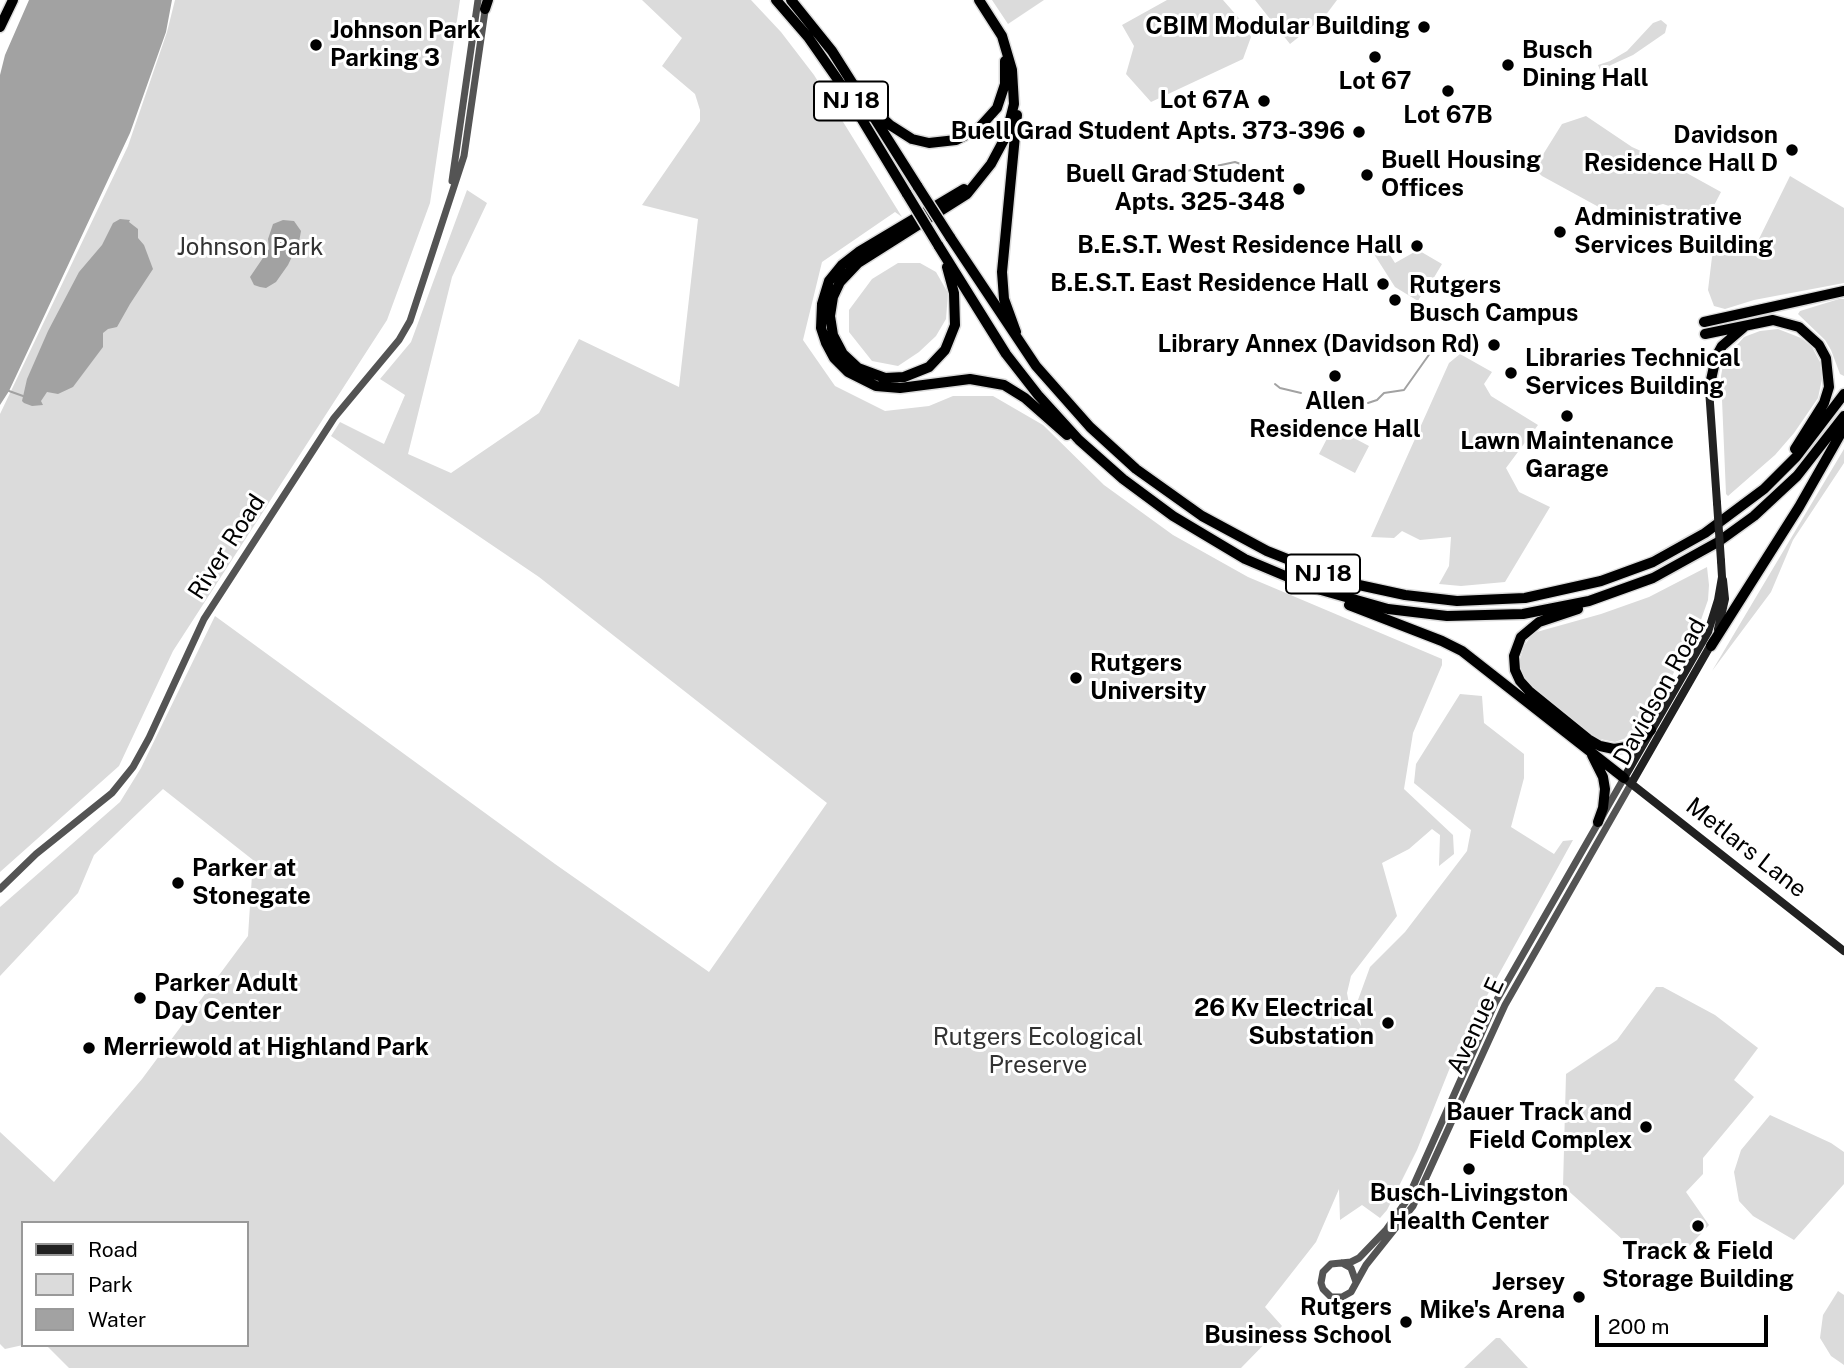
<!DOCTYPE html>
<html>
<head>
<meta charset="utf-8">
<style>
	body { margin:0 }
	#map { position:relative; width:1844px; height:1368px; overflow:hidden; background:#fff; font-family:"Public Sans",sans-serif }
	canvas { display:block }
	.legend { position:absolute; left:21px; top:1221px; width:228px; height:126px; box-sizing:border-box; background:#fff; border:2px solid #999; margin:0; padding:9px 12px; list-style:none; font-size:21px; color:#000 }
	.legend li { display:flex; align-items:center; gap:14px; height:35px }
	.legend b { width:35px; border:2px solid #999 }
	.scale { position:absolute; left:1595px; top:1315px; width:173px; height:32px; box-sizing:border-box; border:4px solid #000; border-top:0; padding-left:9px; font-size:21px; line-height:24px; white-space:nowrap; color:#000; -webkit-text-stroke:5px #fff; paint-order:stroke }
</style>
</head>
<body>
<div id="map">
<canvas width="1844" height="1368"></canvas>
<ul class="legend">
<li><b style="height:9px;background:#212121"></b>Road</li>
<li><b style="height:19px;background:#dbdbdb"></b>Park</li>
<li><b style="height:19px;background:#a2a2a2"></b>Water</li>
</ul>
<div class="scale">200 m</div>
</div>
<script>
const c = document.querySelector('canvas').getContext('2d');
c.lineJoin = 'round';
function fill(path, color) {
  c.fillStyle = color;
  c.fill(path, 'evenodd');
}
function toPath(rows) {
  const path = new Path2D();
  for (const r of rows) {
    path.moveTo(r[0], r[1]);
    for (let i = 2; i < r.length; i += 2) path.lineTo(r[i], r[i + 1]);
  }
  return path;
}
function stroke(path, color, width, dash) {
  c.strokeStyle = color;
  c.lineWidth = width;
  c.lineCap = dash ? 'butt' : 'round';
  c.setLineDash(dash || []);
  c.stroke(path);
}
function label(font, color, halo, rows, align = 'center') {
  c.font = font + ' "Public Sans",sans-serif';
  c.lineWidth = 6;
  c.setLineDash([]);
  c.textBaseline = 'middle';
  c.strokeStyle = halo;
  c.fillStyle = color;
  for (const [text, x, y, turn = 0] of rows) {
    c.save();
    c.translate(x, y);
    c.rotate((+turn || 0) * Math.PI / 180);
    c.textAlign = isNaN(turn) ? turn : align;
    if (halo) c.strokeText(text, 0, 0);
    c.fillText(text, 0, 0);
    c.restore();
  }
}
fill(toPath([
	[175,0,460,0,430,203,387,320,173,651,119,766,0,872,0,414,128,146,167,32],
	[642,0,751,0,781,32,814,75,902,217,895,212,822,262,803,340,835,386,885,411,929,406,953,396,993,396,1043,425,1104,485,1173,535,1248,577,1442,659,1442,665,1413,733,1404,789,1453,835,1454,854,1439,866,1440,835,1432,829,1409,849,1382,863,1397,916,1351,976,1347,993,1350,1009,1361,1026,1358,1000,1370,967,1405,932,1467,851,1471,830,1414,783,1416,764,1460,694,1482,696,1484,723,1524,754,1524,778,1511,827,1554,854,1563,841,1573,840,1457,1050,1417,1150,1387,1210,1380,1218,1362,1205,1340,1220,1339,1189,1316,1242,1265,1307,1282,1326,1241,1368,69,1368,46,1345,247,1345,247,1223,23,1223,23,1345,5,1349,0,1344,0,1132,54,1182,142,1079,248,936,253,860,163,789,94,855,78,893,0,976,0,907,120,802,141,768,215,616,555,864,709,972,827,803,539,577,331,436,340,422,384,444,405,395,380,379,411,342,467,190,487,203,452,277,408,454,451,473,539,413,579,339,679,387,698,219,642,205,700,121,700,110,695,94,662,66,682,38],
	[992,0,1044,0,1008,24],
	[1167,0,1223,0,1245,25,1251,37,1243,59,1151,102,1126,74,1134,46,1122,25],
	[1255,0,1337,0,1325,16,1290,44],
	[1661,20,1667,25,1665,33,1633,55,1600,70,1598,65,1610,61,1627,51,1653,23],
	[1586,116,1632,147,1674,166,1721,192,1705,223,1681,210,1663,204,1648,208,1628,223,1542,176,1534,169,1562,124],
	[1790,176,1844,208,1844,283,1754,300,1725,309,1714,306,1708,290,1712,257,1721,238,1754,249],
	[1383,244,1395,263,1418,250,1442,264,1426,291,1424,290,1418,301,1395,287,1372,251],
	[898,263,920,263,936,272,948,293,946,319,936,336,919,352,898,366,872,361,849,332,849,310,872,279],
	[1839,299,1844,299,1844,376,1840,374,1831,350,1825,340,1798,314,1800,311],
	[1778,329,1801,338,1812,347,1820,362,1822,379,1818,398,1794,433,1775,455,1728,496,1726,494,1721,376,1724,360,1744,337,1760,331],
	[1460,354,1492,372,1484,384,1491,396,1538,425,1506,468,1519,492,1550,507,1505,582,1461,586,1439,584,1449,566,1451,537,1420,540,1402,531,1394,538,1371,537,1449,363],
	[1333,427,1369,446,1355,473,1319,454],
	[1844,449,1844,463,1793,540,1771,592,1712,671],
	[1707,567,1709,585,1708,600,1696,634,1646,721,1629,737,1615,742,1595,738,1529,685,1524,677,1520,669,1520,660,1524,646,1533,633,1601,614,1649,597],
	[1656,987,1663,987,1715,1015,1758,1048,1734,1080,1754,1097,1703,1158,1703,1174,1686,1192,1709,1225,1681,1255,1647,1253,1643,1258,1563,1186,1566,1074,1617,1040],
	[1770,1115,1831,1143,1844,1152,1844,1184,1794,1240,1753,1216,1739,1201,1734,1172,1741,1150],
	[1838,1291,1844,1295,1844,1365,1831,1356,1820,1338,1823,1315],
	[1496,1338,1500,1338,1528,1368,1464,1368]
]), '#dbdbdb');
fill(toPath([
	[29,0,172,0,166,32,130,133,9,391,0,405,0,75,5,55],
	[120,219,130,220,129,222,138,229,138,238,144,245,153,269,130,304,117,327,108,329,103,333,103,347,73,387,58,394,47,392,41,401,43,405,32,406,24,403,22,401,27,379,48,331,79,272,102,245,113,223],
	[283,220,294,221,301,231,299,242,288,265,276,282,266,288,260,287,254,285,250,277,269,249,268,239,273,224]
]), '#a2a2a2');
stroke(toPath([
	[1252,168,1259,173],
	[1202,169,1235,162,1246,166],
	[1159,177,1196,169],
	[1275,384,1280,388,1301,393],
	[9,391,23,396],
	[1317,396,1356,405,1362,404],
	[1368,403,1377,400,1384,393,1404,390,1433,349]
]), '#a2a2a2', 2);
const motorway = toPath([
	[776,0,808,37,838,80,907,194],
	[791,0,832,51,918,187],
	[485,9,488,0],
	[0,27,13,0],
	[866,103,890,125,912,139,929,143,956,140,978,129,997,108,1005,84,1005,61],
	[964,189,860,251,842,265,829,281,822,304,821,328,826,343,834,358,848,372,876,386,900,388,970,379,1004,385,1025,398,1067,435],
	[950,237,1036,366,1090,427,1136,469,1202,516,1267,551,1345,582,1405,595,1457,601,1525,598,1601,581,1653,562,1705,533,1764,489,1796,457,1844,394],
	[938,245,1006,354,1038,395,1079,440,1123,479,1173,516,1245,559,1314,588,1388,609,1447,616,1523,614,1589,601,1653,578,1718,542,1754,516,1797,476,1844,416],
	[947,267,954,293,955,325,945,350,929,367,904,377,885,378,858,368,843,354,833,335,830,316,833,297,840,282,858,263,967,194,991,164,1006,136,1014,104,1012,70,1002,36,979,0],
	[1704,322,1844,291],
	[1016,332,1004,299,1002,272,1017,115],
	[1705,334,1773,320,1799,327,1819,345,1826,358,1829,387,1824,403,1795,449],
	[1709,389,1716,357,1722,346,1743,328],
	[1349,605,1442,641,1462,651,1624,778],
	[1578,609,1539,622,1521,637,1514,656,1515,670,1520,681,1530,692,1588,739,1600,746,1614,749,1626,747,1642,739,1651,730],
	[1711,646,1799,507,1844,428],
	[1592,755,1603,777,1605,789,1603,808,1598,822]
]);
stroke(motorway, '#dbdbdb', 13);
stroke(toPath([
	[452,181,478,0],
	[1624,778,1495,1003,1407,1200,1386,1230,1359,1258,1351,1262,1331,1264,1323,1272,1321,1283,1323,1289,1331,1297,1342,1297,1351,1292,1366,1265,1413,1206,1505,1005,1631,784],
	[0,889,36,854,112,793,133,767,149,738,204,619,334,418,399,340,410,321,464,156,486,4],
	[1342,1263,1351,1268,1356,1282]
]), '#545454', 7);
stroke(toPath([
	[1709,389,1717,503],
	[1721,561,1722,577,1718,600,1708,632,1624,778,1844,951],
	[1718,629,1725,599,1723,580],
	[1631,784,1713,641]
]), '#212121', 8);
stroke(motorway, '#000', 10);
const motorwayBridge = toPath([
	[918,187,950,237],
	[907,194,938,245]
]);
stroke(motorwayBridge, '#dbdbdb', 13, []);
stroke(toPath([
	[1717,503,1721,561]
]), '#212121', 8);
stroke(motorwayBridge, '#000', 10);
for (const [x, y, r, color] of [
	[1424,27,7,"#000"],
	[316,45,7,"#000"],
	[1375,57,7,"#000"],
	[1508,65,7,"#000"],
	[1448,91,7,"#000"],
	[1264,101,7,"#000"],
	[1359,132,7,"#000"],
	[1792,150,7,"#000"],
	[1367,175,7,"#000"],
	[1299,189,7,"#000"],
	[1560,232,7,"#000"],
	[1417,246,7,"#000"],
	[1383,284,7,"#000"],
	[1395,300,7,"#000"],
	[1494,345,7,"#000"],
	[1511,373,7,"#000"],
	[1335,376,7,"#000"],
	[1567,416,7,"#000"],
	[1076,678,7,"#000"],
	[178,883,7,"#000"],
	[140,998,7,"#000"],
	[1388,1023,7,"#000"],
	[89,1048,7,"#000"],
	[1646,1127,7,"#000"],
	[1469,1169,7,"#000"],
	[1698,1226,7,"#000"],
	[1579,1297,7,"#000"],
	[1406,1322,7,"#000"]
]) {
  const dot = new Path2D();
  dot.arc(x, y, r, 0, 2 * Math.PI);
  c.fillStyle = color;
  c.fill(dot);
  stroke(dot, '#fff', 2.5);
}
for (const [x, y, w] of [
	[851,101,74],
	[1323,574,74]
]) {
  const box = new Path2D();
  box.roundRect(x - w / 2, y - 19.5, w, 39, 5);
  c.fillStyle = '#fff';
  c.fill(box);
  stroke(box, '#000', 2);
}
label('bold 23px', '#000', null, [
	["NJ 18",851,101],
	["NJ 18",1323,574]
]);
label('bold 24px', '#000', '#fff', [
	["CBIM Modular Building",1410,27],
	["Johnson Park",330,31,"left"],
	["Parking 3",330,59,"left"],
	["Busch",1522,51,"left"],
	["Dining Hall",1522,79,"left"],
	["Lot 67",1375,82,"center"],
	["Lot 67A",1250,101],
	["Lot 67B",1448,116,"center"],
	["Buell Grad Student Apts. 373-396",1345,132],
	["Davidson",1778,136],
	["Residence Hall D",1778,164],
	["Buell Housing",1381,161,"left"],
	["Offices",1381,189,"left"],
	["Buell Grad Student",1285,175],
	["Apts. 325-348",1285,203],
	["Administrative",1574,218,"left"],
	["Services Building",1574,246,"left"],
	["B.E.S.T. West Residence Hall",1403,246],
	["B.E.S.T. East Residence Hall",1369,284],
	["Rutgers",1409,286,"left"],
	["Busch Campus",1409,314,"left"],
	["Library Annex (Davidson Rd)",1480,345],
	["Libraries Technical",1525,359,"left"],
	["Services Building",1525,387,"left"],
	["Allen",1335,402,"center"],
	["Residence Hall",1335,430,"center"],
	["Lawn Maintenance",1567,442,"center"],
	["Garage",1567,470,"center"],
	["Rutgers",1090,664,"left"],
	["University",1090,692,"left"],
	["Parker at",192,869,"left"],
	["Stonegate",192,897,"left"],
	["Parker Adult",154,984,"left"],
	["Day Center",154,1012,"left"],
	["26 Kv Electrical",1374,1009],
	["Substation",1374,1037],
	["Merriewold at Highland Park",103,1048,"left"],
	["Bauer Track and",1632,1113],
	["Field Complex",1632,1141],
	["Busch-Livingston",1469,1194,"center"],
	["Health Center",1469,1222,"center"],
	["Track & Field",1698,1252,"center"],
	["Storage Building",1698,1280,"center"],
	["Jersey",1565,1283],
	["Mike's Arena",1565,1311],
	["Rutgers",1392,1308],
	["Business School",1392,1336]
], 'right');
label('24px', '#323232', '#fff', [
	["Johnson Park",250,248],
	["Rutgers Ecological",1038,1038],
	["Preserve",1038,1066]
]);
label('24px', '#000', '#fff', [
	["River Road",227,547,-57],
	["Davidson Road",1660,692,-61],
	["Metlars Lane",1746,848,38],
	["Avenue E",1476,1026,-65]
]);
</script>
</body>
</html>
